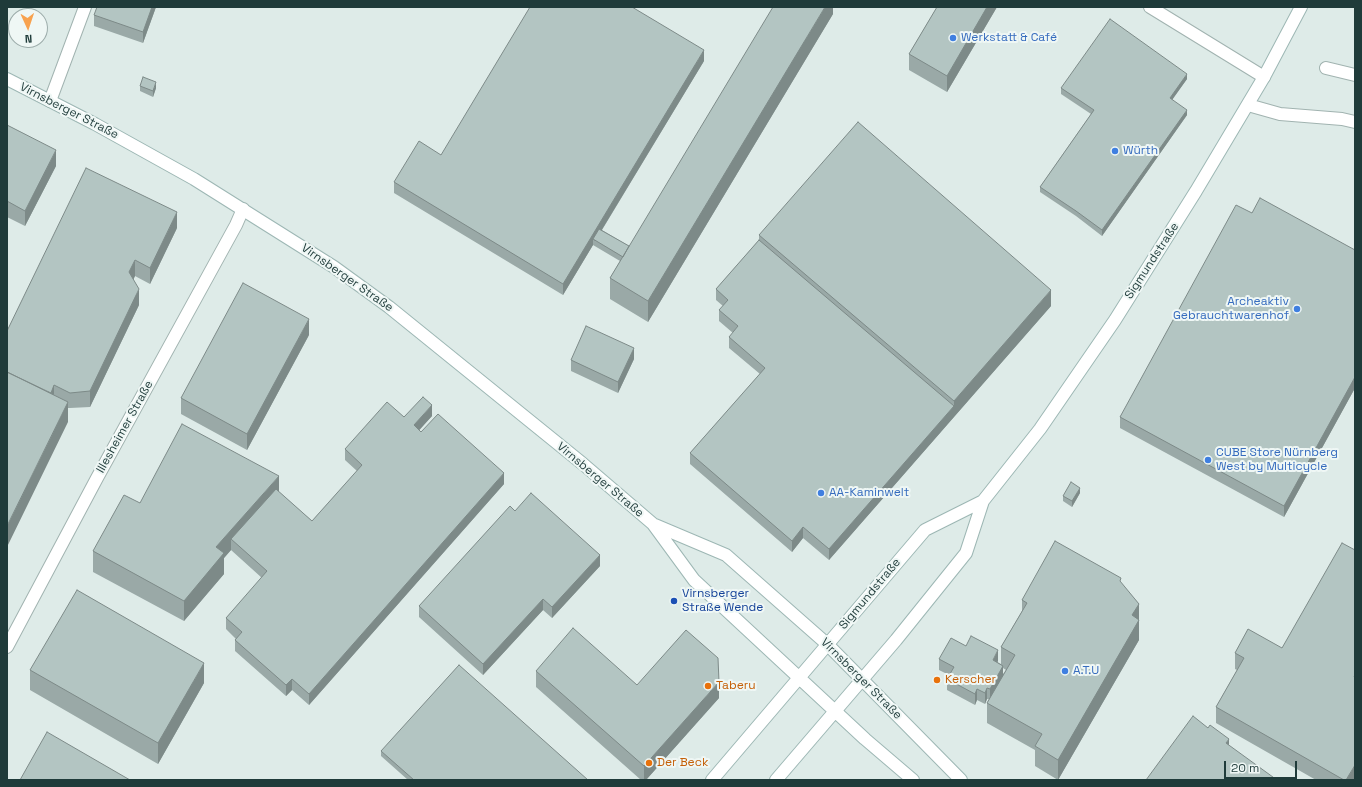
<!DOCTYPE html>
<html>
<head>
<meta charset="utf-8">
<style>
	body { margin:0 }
	#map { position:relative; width:1362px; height:787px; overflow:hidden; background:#deebe8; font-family:"Space Grotesk",sans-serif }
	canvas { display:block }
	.frame { position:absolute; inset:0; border:8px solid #1f3b3a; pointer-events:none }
	.north { position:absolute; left:8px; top:8px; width:40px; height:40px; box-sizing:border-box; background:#eff7f5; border:1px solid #9cacaa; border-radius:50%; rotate:177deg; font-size:11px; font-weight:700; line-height:16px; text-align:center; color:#1f3b3a }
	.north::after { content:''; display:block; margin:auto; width:14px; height:18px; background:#f8a24f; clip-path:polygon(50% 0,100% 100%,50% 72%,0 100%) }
	.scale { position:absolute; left:1224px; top:761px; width:73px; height:18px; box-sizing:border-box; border:2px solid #1f3b3a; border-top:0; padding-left:5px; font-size:12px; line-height:14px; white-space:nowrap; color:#1f3b3a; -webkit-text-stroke:3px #eff7f5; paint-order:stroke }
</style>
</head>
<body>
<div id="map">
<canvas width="1362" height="787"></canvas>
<div class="frame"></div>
<div class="north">N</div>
<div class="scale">20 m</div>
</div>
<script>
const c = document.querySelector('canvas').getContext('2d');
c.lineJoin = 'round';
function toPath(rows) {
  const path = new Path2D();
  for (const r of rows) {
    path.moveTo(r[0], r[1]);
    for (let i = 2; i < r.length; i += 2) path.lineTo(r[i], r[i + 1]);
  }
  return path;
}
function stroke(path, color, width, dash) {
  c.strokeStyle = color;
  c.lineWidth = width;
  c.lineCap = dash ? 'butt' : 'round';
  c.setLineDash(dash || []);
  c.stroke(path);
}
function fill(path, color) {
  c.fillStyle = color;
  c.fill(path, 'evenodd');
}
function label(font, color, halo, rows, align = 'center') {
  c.font = font + ' "Space Grotesk",sans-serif';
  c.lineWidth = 4;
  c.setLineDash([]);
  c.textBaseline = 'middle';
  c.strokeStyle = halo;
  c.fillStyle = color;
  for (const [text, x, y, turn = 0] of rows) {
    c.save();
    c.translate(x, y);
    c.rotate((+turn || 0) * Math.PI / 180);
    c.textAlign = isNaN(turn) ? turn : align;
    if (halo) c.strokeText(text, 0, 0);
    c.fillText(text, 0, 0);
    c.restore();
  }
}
const lane = toPath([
	[1326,68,1355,75],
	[50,101,85,7],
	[1248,105,1280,114,1342,119,1355,122]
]);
const street = toPath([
	[1150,7,1264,77],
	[7,647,97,478,236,225,243,209]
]);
const secondary = toPath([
	[7,79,95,124,194,179,334,267,389,307,583,464,653,524,694,580,865,739,913,780],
	[655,525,726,555,827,644,961,780],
	[712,780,925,530,983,501],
	[776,780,896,640,966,553,983,501,1040,429,1115,320,1196,191,1264,77,1301,7]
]);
stroke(lane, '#a1b3b0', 14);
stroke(street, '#a1b3b0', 14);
stroke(secondary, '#9db7b4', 14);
stroke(lane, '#fff', 12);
stroke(street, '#fff', 12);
stroke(secondary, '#fff', 12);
fill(toPath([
	[156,7,143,43,94,26,94,15],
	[833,7,833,14,648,322,610,299,610,278,620,261,593,245,563,295,394,193,394,182,441,155,704,61,602,230,629,246],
	[937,7,997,7,947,92,909,70,909,54],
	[1187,79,1172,99,1187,115,1102,236,1076,216,1040,192,1040,187,1091,114,1061,94,1061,88],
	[140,86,156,88,153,97,140,91],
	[7,125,56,166,25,226,7,217],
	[1252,213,1355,250,1355,388,1284,517,1120,428,1120,417],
	[177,228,150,284,135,276,133,280,139,305,90,407,70,408,68,408,68,422,7,331],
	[759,235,1051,306,829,560,803,538,792,552,690,464,690,453,760,374,729,348,729,337,733,333,719,321,719,310,723,306,716,300,716,289,759,240],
	[309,335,247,450,181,414,181,398],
	[634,359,618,393,571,371,571,360],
	[432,416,419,430,421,432,504,484,309,705,292,690,286,696,235,651,235,640,236,639,226,629,226,618,262,578,231,550,224,558,224,574,184,621,93,572,93,551,140,503,279,492,312,521,357,471,345,460,345,449,404,417],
	[1080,493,1072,507,1063,501,1063,496],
	[515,511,600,566,552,618,543,610,483,675,419,617,419,606],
	[1121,583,1139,604,1139,640,1058,780,1035,766,1035,750,987,723,987,703,989,699,987,699,985,704,977,700,975,705,947,690,947,679,949,675,939,670,939,659,966,646,998,661,997,662,1001,664,1001,647,1022,611,1022,600],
	[1003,668,1006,670,1003,674],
	[1248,629,1355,780,1316,780,1216,723,1216,707,1237,670,1235,669,1235,653],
	[30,670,204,683,158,764,30,690],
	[536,671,719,698,646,780,641,780,536,687],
	[381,751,588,780,408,780,381,756]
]), '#9aa9a7');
fill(toPath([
	[152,7,156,7,143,43,143,32],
	[825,7,833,7,833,14,648,322,648,301],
	[987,7,997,7,947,92,947,76],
	[704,50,704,61,595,241,593,239,593,245,563,295,563,284],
	[1187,74,1187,79,1170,103,1170,98],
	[156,82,156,88,153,97,153,91],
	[1187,110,1187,115,1102,236,1102,230],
	[56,150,56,166,25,226,25,211],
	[177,212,177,228,150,284,150,268],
	[135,260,135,276,129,288,129,272],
	[139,289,139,305,90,407,90,391],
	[1051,290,1051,306,829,560,829,549,954,406,954,401],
	[309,319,309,335,247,450,247,434],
	[634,348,634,359,618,393,618,382],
	[1355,377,1355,388,1284,517,1284,506],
	[54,385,54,401,49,397],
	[68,402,68,422,7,547,7,526],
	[432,405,432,416,414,436,414,425],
	[504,473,504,484,309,705,309,694],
	[279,476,279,496,231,539,231,550,224,558,224,574,184,621,184,601,216,547],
	[1080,488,1080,493,1072,507,1072,501],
	[803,527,803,538,792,552,792,541],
	[600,555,600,566,552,618,552,607],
	[543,599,543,610,483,675,483,664],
	[1139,604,1139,640,1058,780,1058,760,1132,615],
	[998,650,998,661,993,671,993,660],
	[204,663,204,683,158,764,158,743],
	[1003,666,1003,677,990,700,990,689],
	[292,679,292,690,286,696,286,685],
	[719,682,719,698,646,780,644,780,644,766],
	[987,688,987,699,985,704,985,693],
	[977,689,977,700,975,705,975,694],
	[1229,739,1229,759,1226,743],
	[1355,765,1355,780,1346,780]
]), '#7d8a88');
const building = toPath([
	[97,7,152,7,143,32,94,15,97,7],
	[530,7,632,7,704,50,563,284,394,182,419,141,441,155,530,7],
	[773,7,825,7,648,301,610,278,773,7],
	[937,7,987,7,947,76,909,54,937,7],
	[1110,19,1187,74,1170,98,1187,110,1102,230,1076,211,1040,187,1094,110,1061,88,1110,19],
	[143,77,156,82,153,91,140,86,143,77],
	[858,122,1051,290,954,401,759,235,858,122],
	[7,125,56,150,25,211,7,201,7,125],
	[86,168,177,212,150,268,135,260,129,272,139,289,90,391,70,393,54,385,51,393,7,372,7,331,86,168],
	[1260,198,1355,250,1355,377,1284,506,1120,417,1236,205,1252,213,1260,198],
	[599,229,629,246,623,257,593,239,599,229],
	[759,240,954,406,829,549,803,527,792,541,690,453,765,368,729,337,738,326,719,310,728,300,716,289,759,240],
	[243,283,309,319,247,434,181,398,243,283],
	[586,326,634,348,618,382,571,360,586,326],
	[7,372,68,402,7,526,7,372],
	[423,397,432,405,414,425,421,432,438,414,504,473,309,694,292,679,286,685,235,640,242,632,226,618,267,571,231,539,276,489,312,521,362,465,345,449,387,402,404,417,423,397],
	[182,424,279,476,216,547,224,553,184,601,93,551,124,495,140,503,182,424],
	[1071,482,1080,488,1072,501,1063,496,1071,482],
	[531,493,600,555,552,607,543,599,483,664,419,606,510,506,515,511,531,493],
	[1055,541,1121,578,1120,581,1139,604,1132,615,1139,620,1058,760,1035,746,1042,734,987,703,1015,655,1001,647,1027,603,1022,600,1055,541],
	[1342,543,1355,550,1355,675,1354,677,1355,678,1355,765,1346,780,1344,780,1216,707,1244,658,1235,653,1248,629,1282,648,1342,543],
	[77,590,204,663,158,743,30,670,77,590],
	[573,628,637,685,686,630,718,658,719,682,644,766,536,671,573,628],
	[971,636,998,650,993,660,1003,666,990,689,987,688,985,693,977,689,975,694,947,679,954,667,939,659,951,638,966,646,971,636],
	[459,665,588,780,414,780,381,751,459,665],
	[1193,716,1208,728,1210,725,1229,739,1226,743,1277,780,1146,780,1193,716],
	[47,732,130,780,20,780,47,732]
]);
fill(building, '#b3c5c2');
stroke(building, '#7d8a88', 1);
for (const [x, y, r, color] of [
	[953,38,4,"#3f7fe0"],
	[1115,151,4,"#3f7fe0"],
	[1297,309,4,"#3f7fe0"],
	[1208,460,4,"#3f7fe0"],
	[821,493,4,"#3f7fe0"],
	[674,601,4,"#1a4fb4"],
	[1065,671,4,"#3f7fe0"],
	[937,680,4,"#e8710a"],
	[708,686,4,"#e8710a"],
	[649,763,4,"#e8710a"]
]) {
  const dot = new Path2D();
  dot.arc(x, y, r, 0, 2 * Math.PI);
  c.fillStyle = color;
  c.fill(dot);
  stroke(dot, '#eff7f5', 1.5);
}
label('12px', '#366cbe', '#eff7f5', [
	["Werkstatt & Café",961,38],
	["Würth",1123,151],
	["Archeaktiv",1289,302,"right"],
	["Gebrauchtwarenhof",1289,316,"right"],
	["CUBE Store Nürnberg",1216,453],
	["West by Multicycle",1216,467],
	["AA-Kaminwelt",829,493],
	["A.T.U",1073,671]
], 'left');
label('12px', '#1f3b3a', '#eff7f5', [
	["Virnsberger Straße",69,111,27],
	["Sigmundstraße",1152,261,-57],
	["Virnsberger Straße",347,278,35],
	["Illesheimer Straße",125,427,-61],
	["Virnsberger Straße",600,480,40],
	["Sigmundstraße",870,594,-50],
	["Virnsberger Straße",861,679,45]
]);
label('12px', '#164399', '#eff7f5', [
	["Virnsberger",682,594],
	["Straße Wende",682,608]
], 'left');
label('12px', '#c56008', '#eff7f5', [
	["Kerscher",945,680],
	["Taberu",716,686],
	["Der Beck",657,763]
], 'left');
</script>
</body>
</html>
